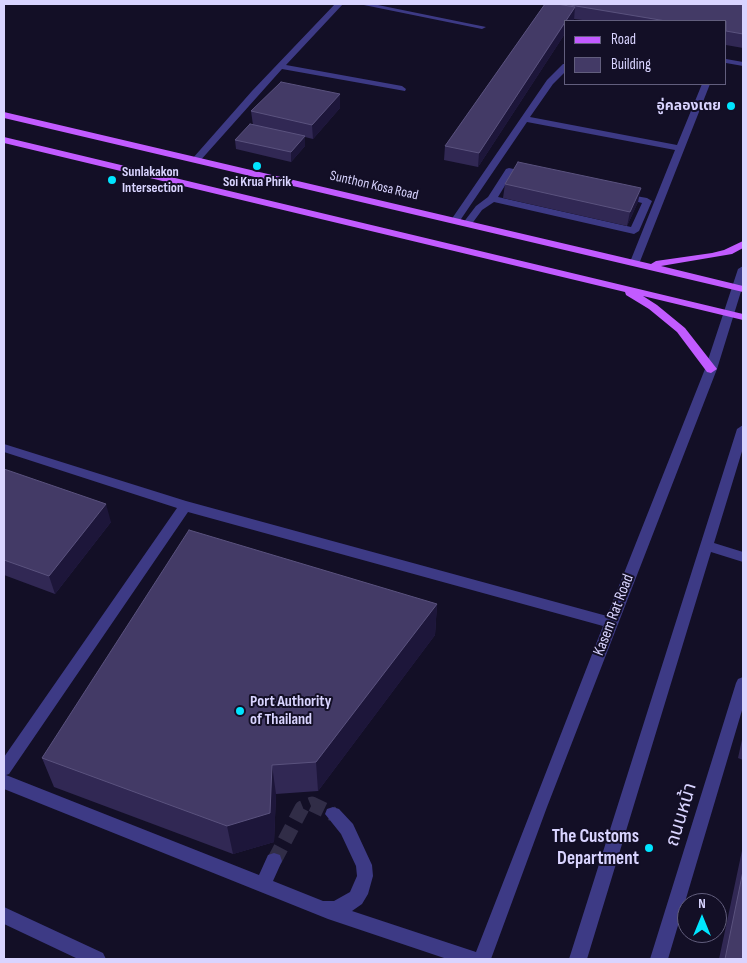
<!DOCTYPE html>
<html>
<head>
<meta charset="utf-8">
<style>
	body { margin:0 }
	#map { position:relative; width:747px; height:963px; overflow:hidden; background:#130f26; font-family:"Sofia Sans Condensed",sans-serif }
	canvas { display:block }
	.frame { position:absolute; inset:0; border:5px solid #d9d4ff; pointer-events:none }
	.legend { position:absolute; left:564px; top:20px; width:162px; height:65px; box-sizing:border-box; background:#130f26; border:1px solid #625e7d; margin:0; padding:6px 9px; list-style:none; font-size:15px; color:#d9d4ff }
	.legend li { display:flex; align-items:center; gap:10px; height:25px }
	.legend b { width:25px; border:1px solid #625e7d }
	.north { position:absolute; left:677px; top:893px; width:50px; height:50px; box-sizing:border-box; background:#130f26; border:1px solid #625e7d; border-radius:50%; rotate:0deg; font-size:14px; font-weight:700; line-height:20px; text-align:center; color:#d9d4ff }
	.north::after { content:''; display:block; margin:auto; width:18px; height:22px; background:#00e5ff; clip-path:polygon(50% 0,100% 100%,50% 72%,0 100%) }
</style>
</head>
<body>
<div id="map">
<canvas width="747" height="963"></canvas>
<div class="frame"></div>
<ul class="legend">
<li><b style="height:6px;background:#c25bff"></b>Road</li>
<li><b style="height:14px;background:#433a66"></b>Building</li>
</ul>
<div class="north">N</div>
</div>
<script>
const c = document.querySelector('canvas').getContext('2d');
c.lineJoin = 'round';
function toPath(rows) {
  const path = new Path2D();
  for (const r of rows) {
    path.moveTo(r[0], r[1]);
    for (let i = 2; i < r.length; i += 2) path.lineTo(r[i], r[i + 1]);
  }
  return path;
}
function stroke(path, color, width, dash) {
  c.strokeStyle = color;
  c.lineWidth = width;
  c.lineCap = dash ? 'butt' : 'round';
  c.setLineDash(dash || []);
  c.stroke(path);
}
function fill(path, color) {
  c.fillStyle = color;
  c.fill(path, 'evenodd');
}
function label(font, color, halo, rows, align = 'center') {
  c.font = font + ' "Sofia Sans Condensed","Noto Sans Thai",sans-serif';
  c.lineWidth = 4;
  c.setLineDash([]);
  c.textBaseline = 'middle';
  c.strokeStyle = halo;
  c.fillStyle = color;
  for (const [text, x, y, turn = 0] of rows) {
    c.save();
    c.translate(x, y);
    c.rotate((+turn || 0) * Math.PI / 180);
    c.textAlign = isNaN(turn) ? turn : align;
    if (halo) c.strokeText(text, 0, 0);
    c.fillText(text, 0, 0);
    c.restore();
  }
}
stroke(toPath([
	[274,861,302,808,312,804,333,814]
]), '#312d47', 15, [15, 8]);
fill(toPath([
	[335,4,343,4,286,65,402,86,406,89,405,91,282,69,199,162,193,162,193,158,252,91,335,4],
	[359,4,373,4,486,27,482,29,359,4],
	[726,59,743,62,743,66,726,63,726,59],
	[563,64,566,64,566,71,553,84,530,117,677,145,702,84,710,84,639,264,635,265,630,262,675,150,527,122,459,222,453,222,451,220,547,80,563,64],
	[509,168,532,173,534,175,529,178,512,174,498,197,631,227,642,203,619,197,619,193,647,198,652,201,639,231,634,234,494,202,482,210,471,225,465,225,463,223,476,206,488,197,506,169,509,168],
	[743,266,743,285,717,369,547,807,491,959,447,959,328,919,4,789,4,757,177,508,4,452,4,444,186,501,607,616,705,369,738,269,743,266],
	[188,512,603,626,476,952,352,911,362,904,368,894,373,876,372,865,353,824,339,809,333,807,327,809,325,814,341,834,356,866,357,876,350,892,334,901,323,901,273,881,282,861,280,855,274,853,268,855,259,875,6,775,9,774,188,512],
	[743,425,743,448,714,543,743,552,743,562,711,552,587,959,569,959,737,429,743,425],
	[743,677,743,707,668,959,650,959,736,683,738,679,743,677],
	[4,907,103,953,106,959,78,959,4,924,4,907]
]), '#3d3a85');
fill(toPath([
	[4,112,651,264,656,261,712,253,724,250,743,241,743,248,732,254,661,266,743,286,743,292,4,118,4,112],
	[4,137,743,314,743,320,643,296,657,305,685,328,717,369,711,373,707,372,677,332,649,309,626,295,625,292,4,143,4,137]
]), '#c25bff');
fill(toPath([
	[545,4,743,4,743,48,726,45,726,21,590,21,574,19,574,20,566,21,566,32,478,167,444,160,445,146],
	[340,108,313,139,305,137,305,146,291,162,236,149,235,140,253,125,251,111],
	[505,184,638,202,627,226,503,198],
	[4,469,111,522,55,594,4,575],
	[437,604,435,635,318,791,276,794,274,842,233,854,54,787,42,758],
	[743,735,743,760,738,758],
	[743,846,743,959,719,959]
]), '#312854');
fill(toPath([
	[575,7,574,20,573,21,566,21],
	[566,22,566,32,478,167,479,153],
	[340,94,340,108,313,139,312,125],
	[305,136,305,146,291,162,291,152],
	[641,188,638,202,627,226,630,212],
	[106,504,111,522,55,594,49,576],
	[437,604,435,635,318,791,316,762],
	[272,765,276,794,274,842,233,854,227,826]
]), '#1d163a');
const building = toPath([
	[545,4,557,4,575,7,479,153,445,146,545,4],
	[564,4,743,4,743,34,726,31,726,21,666,21,564,4],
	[281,82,340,94,312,125,251,111,281,82],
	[250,124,305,136,291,152,235,140,250,124],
	[518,162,641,188,630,212,505,184,518,162],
	[4,469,106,504,49,576,4,560,4,469],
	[189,530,437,604,316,762,272,765,270,813,227,826,42,758,189,530],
	[743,871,743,959,725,959,743,871]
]);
fill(building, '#433a66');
stroke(building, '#5a527e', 1);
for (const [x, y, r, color] of [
	[731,106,5,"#00e5ff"],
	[257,166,5,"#00e5ff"],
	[112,180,5,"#00e5ff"],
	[240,711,5,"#00e5ff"],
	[649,848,5,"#00e5ff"]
]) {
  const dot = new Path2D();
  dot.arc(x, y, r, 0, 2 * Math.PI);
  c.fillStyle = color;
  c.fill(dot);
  stroke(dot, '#130f26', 2);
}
label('bold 14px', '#d9d4ff', '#130f26', [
	["อู่คลองเตย",721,106],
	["Sunlakakon",122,172,"left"],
	["Intersection",122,188,"left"],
	["Soi Krua Phrik",257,182,"center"]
], 'right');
label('14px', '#d9d4ff', '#130f26', [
	["Sunthon Kosa Road",374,186,13]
]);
label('16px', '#d9d4ff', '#130f26', [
	["Kasem Rat Road",614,615,-69]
]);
label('bold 16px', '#d9d4ff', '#130f26', [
	["Port Authority",250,702],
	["of Thailand",250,720]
], 'left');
label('19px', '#d9d4ff', '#130f26', [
	["ถนนหน้า",682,815,-73]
]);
label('bold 19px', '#d9d4ff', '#130f26', [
	["The Customs",639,837],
	["Department",639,859]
], 'right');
</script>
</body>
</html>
